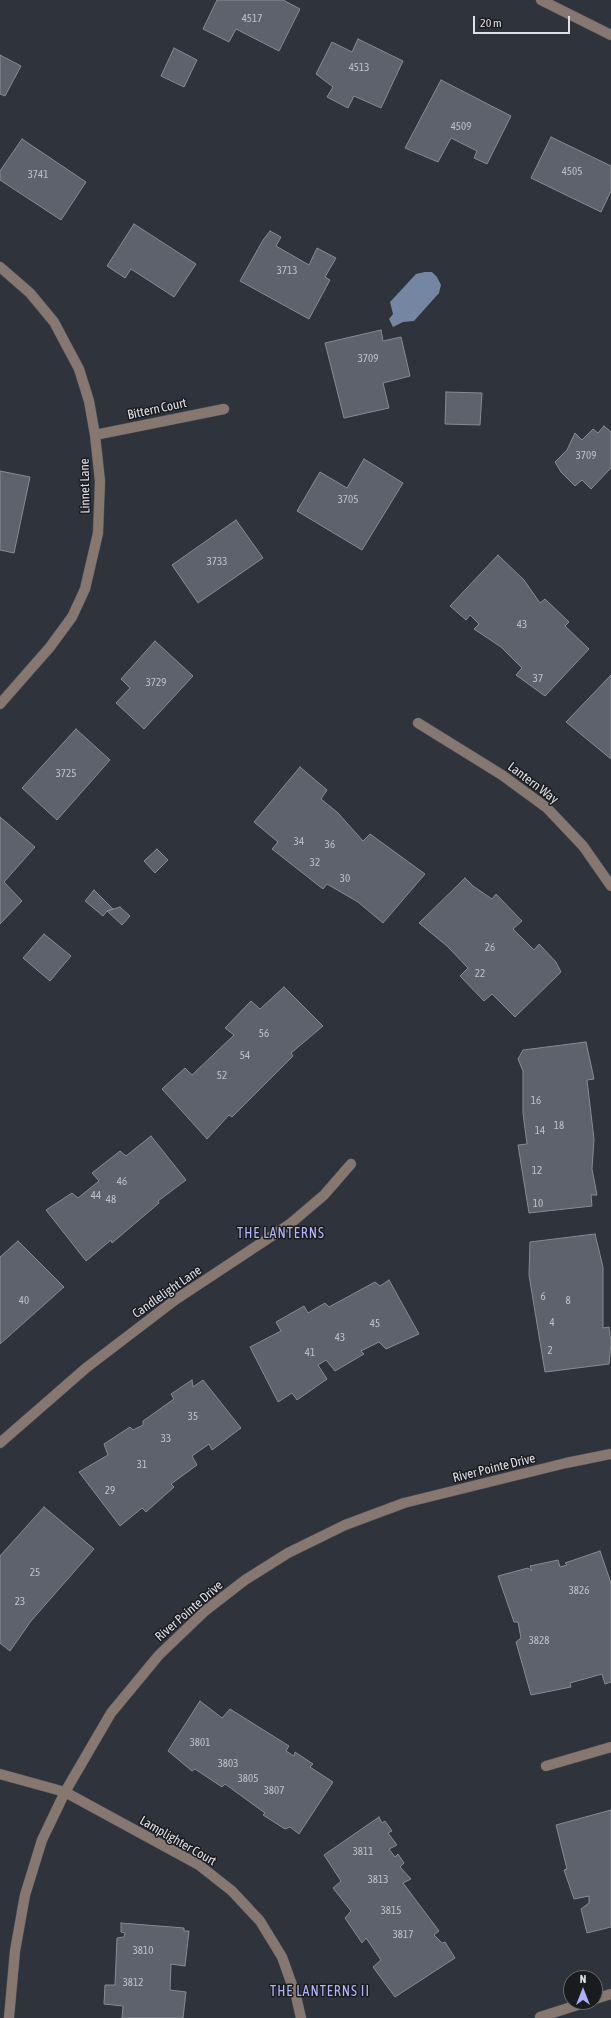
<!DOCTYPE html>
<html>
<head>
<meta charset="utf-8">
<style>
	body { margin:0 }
	#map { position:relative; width:611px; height:2018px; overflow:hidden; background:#2f333b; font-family:"Asap Condensed",sans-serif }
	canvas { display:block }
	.north { position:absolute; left:563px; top:1970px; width:40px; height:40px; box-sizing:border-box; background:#191b1f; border:1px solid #686a6f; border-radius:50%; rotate:0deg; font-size:11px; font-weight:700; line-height:16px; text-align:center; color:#dee0e6 }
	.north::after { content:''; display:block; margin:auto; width:14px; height:18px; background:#aeaefb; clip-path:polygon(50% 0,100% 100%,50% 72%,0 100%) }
	.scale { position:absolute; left:473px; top:16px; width:97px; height:18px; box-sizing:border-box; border:2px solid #dee0e6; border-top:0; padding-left:5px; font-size:12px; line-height:14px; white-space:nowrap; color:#dee0e6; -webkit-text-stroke:3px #191b1f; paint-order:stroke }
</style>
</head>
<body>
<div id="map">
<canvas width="611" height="2018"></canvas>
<div class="north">N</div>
<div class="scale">20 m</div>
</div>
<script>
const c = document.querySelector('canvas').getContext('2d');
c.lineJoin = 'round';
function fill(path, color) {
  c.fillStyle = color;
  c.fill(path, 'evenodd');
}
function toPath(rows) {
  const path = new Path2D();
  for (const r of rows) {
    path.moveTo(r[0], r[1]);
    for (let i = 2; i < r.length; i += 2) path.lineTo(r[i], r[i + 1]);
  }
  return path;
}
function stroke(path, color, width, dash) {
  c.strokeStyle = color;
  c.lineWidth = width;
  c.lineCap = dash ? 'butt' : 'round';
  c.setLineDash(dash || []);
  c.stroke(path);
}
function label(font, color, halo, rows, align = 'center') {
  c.font = font + ' "Asap Condensed",sans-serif';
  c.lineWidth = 3;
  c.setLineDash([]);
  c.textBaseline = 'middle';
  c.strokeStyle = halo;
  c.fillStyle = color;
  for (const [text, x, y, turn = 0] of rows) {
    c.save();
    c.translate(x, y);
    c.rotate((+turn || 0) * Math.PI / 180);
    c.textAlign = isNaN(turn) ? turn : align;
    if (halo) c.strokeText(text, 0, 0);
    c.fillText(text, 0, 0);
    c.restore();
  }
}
fill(toPath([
	[425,272,432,272,437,277,441,285,439,293,414,321,403,322,393,327,389,319,393,314,390,302,416,274]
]), '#7486a1');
const building = toPath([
	[217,0,283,0,300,9,279,51,236,29,229,42,203,29,217,0],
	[358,39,403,61,381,108,354,96,348,108,327,97,333,87,316,74,332,42,352,52,358,39],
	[174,48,197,60,184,87,161,76,174,48],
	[0,55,21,66,5,96,0,94,0,55],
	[441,80,511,116,487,164,474,158,477,151,451,138,438,162,405,148,441,80],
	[551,137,611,166,611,191,601,212,531,178,551,137],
	[22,139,86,182,61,220,0,180,0,171,22,139],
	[134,224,196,264,174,297,131,269,125,278,107,266,134,224],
	[270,231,281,237,276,246,309,265,317,248,336,258,325,277,330,280,309,319,240,281,263,240,270,231],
	[381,330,383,341,401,337,410,376,383,383,389,408,344,418,325,343,381,330],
	[446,392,482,393,480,425,445,424,446,392],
	[604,426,611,432,611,468,591,489,582,480,575,486,561,472,555,462,567,450,575,433,582,440,593,429,598,433,604,426],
	[364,459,403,483,362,550,297,511,320,472,347,488,364,459],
	[0,471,30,477,14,553,0,550,0,471],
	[236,520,263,558,198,603,172,565,236,520],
	[498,555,524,580,540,603,545,599,569,622,565,626,589,649,545,696,516,675,522,668,501,647,474,629,479,624,470,615,466,620,450,606,498,555],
	[155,641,193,676,144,729,116,703,130,688,121,679,155,641],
	[611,675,611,759,566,722,611,675],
	[76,729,110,760,57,820,22,788,76,729],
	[300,767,327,790,321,799,338,813,363,841,370,834,425,874,383,923,358,902,327,884,323,889,272,849,278,842,254,822,300,767],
	[0,817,35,847,4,882,22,901,0,924,0,817],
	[157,849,168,860,155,873,144,861,157,849],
	[465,878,473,886,492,899,496,894,522,921,513,929,534,950,539,944,556,962,561,972,515,1017,492,994,484,1001,460,976,468,968,447,946,419,923,465,878],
	[94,890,113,909,107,911,103,916,85,901,94,890],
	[120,907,130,916,122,925,107,911,120,907],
	[44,934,71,956,50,981,23,958,44,934],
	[284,987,323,1026,291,1053,293,1056,232,1117,229,1115,207,1139,162,1089,185,1068,192,1075,234,1035,225,1028,251,1001,260,1009,284,987],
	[586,1042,594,1079,587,1080,594,1139,592,1169,597,1195,591,1195,592,1206,529,1213,518,1145,527,1144,523,1113,523,1071,518,1059,523,1050,586,1042],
	[151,1136,186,1180,158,1201,159,1203,112,1243,111,1240,86,1261,46,1210,72,1193,78,1198,99,1181,92,1173,120,1151,126,1156,151,1136],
	[595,1234,603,1267,603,1328,609,1327,611,1343,609,1364,545,1372,529,1275,530,1242,595,1234],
	[18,1241,64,1287,0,1344,0,1257,18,1241],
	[389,1280,419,1334,386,1349,379,1342,361,1351,364,1354,335,1371,326,1360,318,1365,327,1379,297,1400,292,1393,278,1402,250,1347,281,1331,276,1322,304,1306,308,1313,325,1303,329,1307,375,1282,380,1286,389,1280],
	[192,1380,193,1387,203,1380,241,1428,212,1450,209,1444,192,1456,197,1465,171,1484,174,1487,146,1512,142,1508,120,1526,79,1472,108,1455,104,1444,130,1427,133,1430,143,1425,143,1421,174,1399,171,1394,192,1380],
	[44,1507,94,1549,31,1621,10,1651,0,1643,0,1556,44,1507],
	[600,1551,611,1583,611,1682,605,1684,602,1674,570,1683,571,1687,531,1695,516,1642,521,1638,518,1622,514,1622,498,1576,528,1568,532,1571,530,1566,558,1560,560,1567,567,1565,565,1563,600,1551],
	[200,1701,222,1718,230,1709,289,1746,286,1751,294,1756,295,1752,313,1764,310,1767,333,1782,299,1834,290,1827,285,1829,263,1815,265,1813,225,1784,222,1787,195,1769,192,1771,168,1751,200,1701],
	[611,1810,611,1927,587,1933,581,1909,589,1903,589,1896,574,1899,564,1870,567,1869,556,1825,611,1810],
	[379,1817,382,1823,385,1821,392,1831,388,1833,397,1845,389,1849,395,1857,398,1854,404,1863,400,1867,411,1879,403,1883,439,1931,434,1935,442,1943,445,1942,455,1958,395,1997,373,1967,381,1960,366,1938,362,1943,345,1918,351,1911,333,1888,341,1881,324,1855,379,1817],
	[121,1923,184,1928,184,1931,189,1931,185,1966,171,1964,170,1990,186,1992,183,2018,122,2018,123,2006,104,2004,105,1985,115,1985,117,1938,124,1937,125,1933,121,1932,121,1923]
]);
fill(building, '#5e626c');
stroke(building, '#878b95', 1);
const minor = toPath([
	[541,0,611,35],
	[0,267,30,293,54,322,79,369,89,401,95,435,100,481,98,533,85,589,72,617,50,647,0,704],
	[95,435,224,409],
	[418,723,502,775,547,808,583,846,611,886],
	[0,1443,86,1368,175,1300,290,1224,324,1195,351,1164],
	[546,1766,611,1747],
	[0,1774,65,1792,199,1865,232,1891,260,1921,282,1957,296,1996,301,2018],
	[595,1999,611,1994],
	[540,2017,587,2002],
	[9,2018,15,1951,25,1895,42,1840,65,1792,111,1713,159,1655,205,1611,245,1580,288,1553,345,1525,404,1503,566,1463,611,1454]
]);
stroke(minor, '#4b4f56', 11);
stroke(minor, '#867771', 10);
label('11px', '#bec0c8', null, [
	["4517",252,19],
	["4513",359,68],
	["4509",461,127],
	["4505",572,172],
	["3741",38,175],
	["3713",287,271],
	["3709",368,359],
	["3709",586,456],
	["3705",348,500],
	["3733",217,562],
	["43",522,625],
	["37",538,679],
	["3729",156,683],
	["3725",66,774],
	["34",299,842],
	["36",330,845],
	["32",315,863],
	["30",345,879],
	["26",490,948],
	["22",480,974],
	["56",264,1034],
	["54",245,1056],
	["52",222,1076],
	["16",536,1101],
	["18",559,1126],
	["14",540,1131],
	["12",537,1171],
	["46",122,1182],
	["44",96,1196],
	["48",111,1200],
	["10",538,1204],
	["6",543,1297],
	["40",24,1301],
	["8",568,1301],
	["4",552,1323],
	["45",375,1324],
	["43",340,1338],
	["2",550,1351],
	["41",310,1353],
	["35",193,1417],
	["33",166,1439],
	["31",142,1465],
	["29",110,1491],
	["25",35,1573],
	["3826",579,1591],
	["23",20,1602],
	["3828",539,1641],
	["3801",200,1743],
	["3803",228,1764],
	["3805",248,1779],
	["3807",274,1791],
	["3811",363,1852],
	["3813",378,1880],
	["3815",391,1911],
	["3817",403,1935],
	["3810",143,1951],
	["3812",133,1983]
]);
label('13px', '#dee0e6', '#191b1f', [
	["Bittern Court",157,409,-12],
	["Linnet Lane",85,486,-91],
	["Lantern Way",533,783,37],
	["Candlelight Lane",167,1292,-35],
	["River Pointe Drive",494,1468,-14],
	["River Pointe Drive",189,1611,-41],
	["Lamplighter Court",178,1841,30]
]);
c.letterSpacing = '1px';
label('14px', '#b5b6fd', '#191b1f', [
	["THE LANTERNS",281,1234],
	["THE LANTERNS II",320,1992]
]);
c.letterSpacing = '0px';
</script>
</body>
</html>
